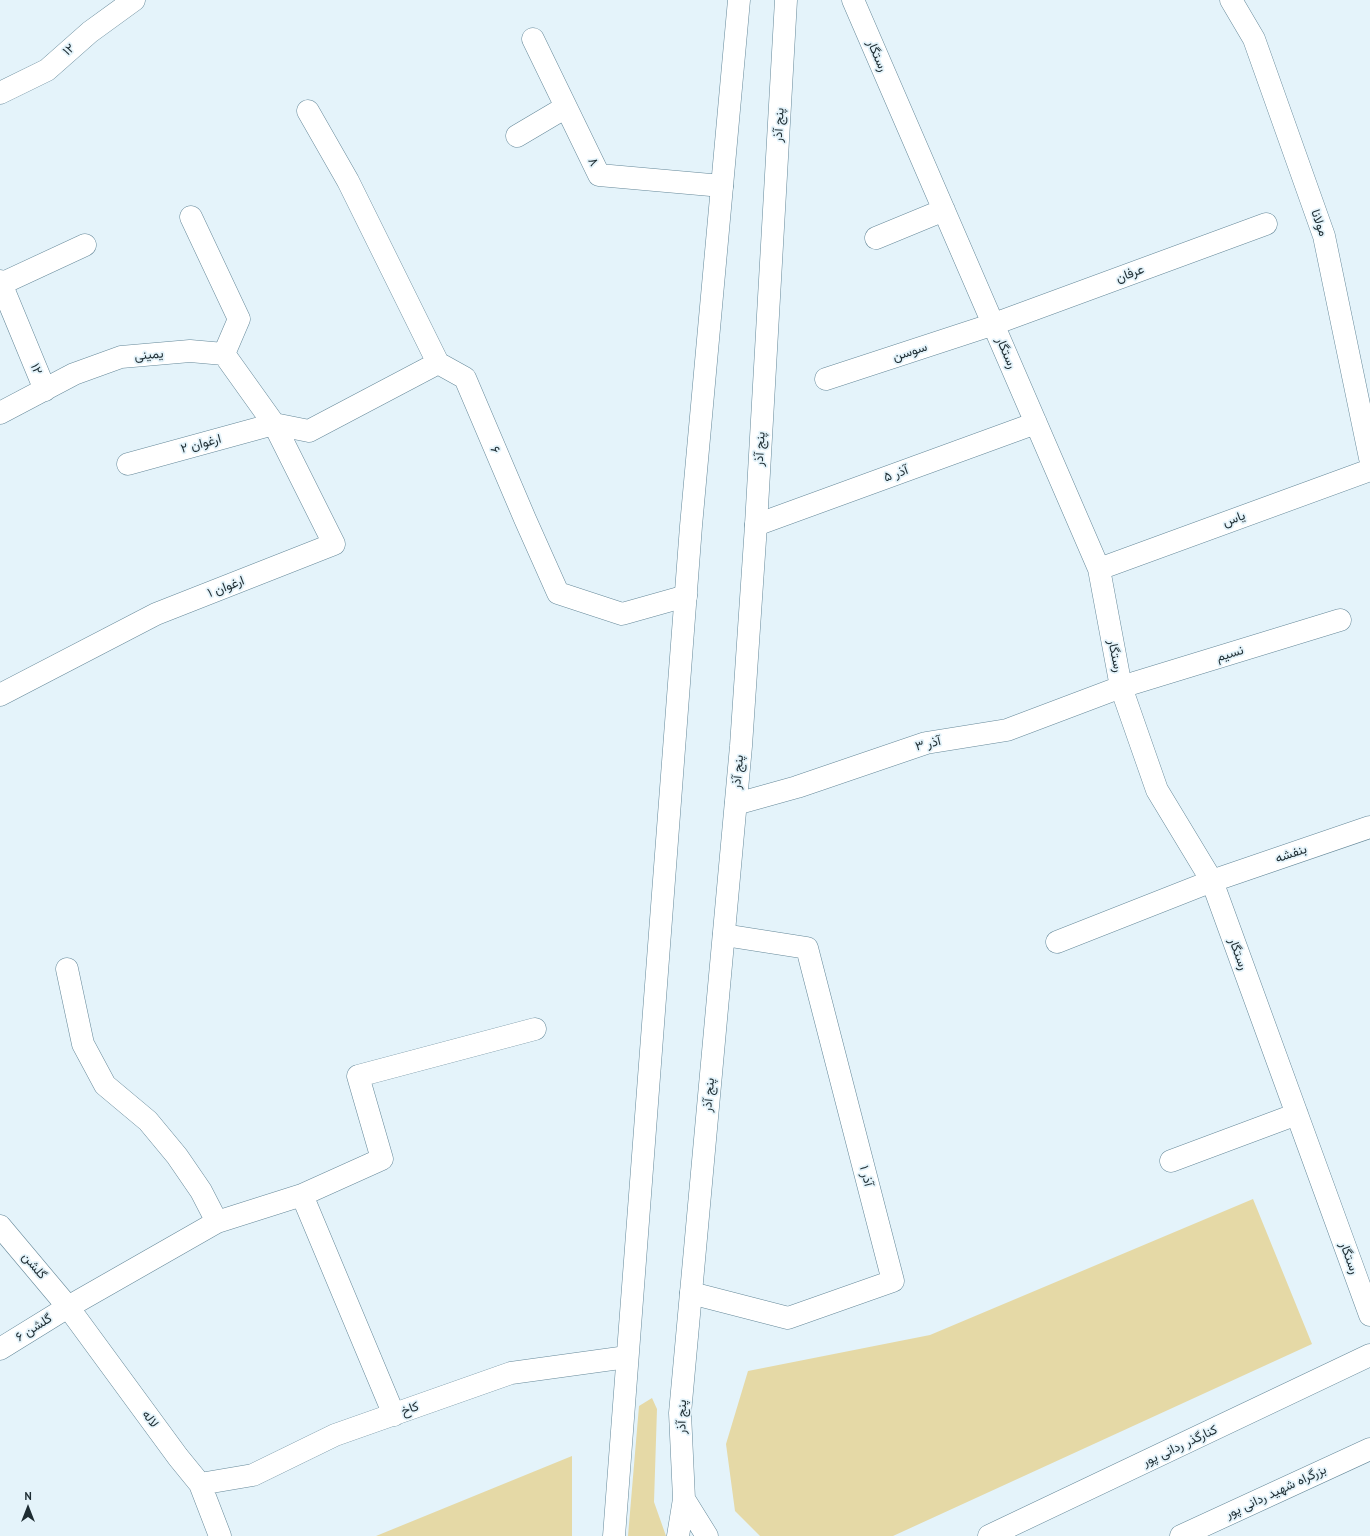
<!DOCTYPE html>
<html>
<head>
<meta charset="utf-8">
<style>
	body { margin:0 }
	#map { position:relative; width:1370px; height:1536px; overflow:hidden; background:#e4f3fa; font-family:"PT Sans",sans-serif }
	canvas { display:block }
	.north { position:absolute; left:8px; top:1488px; width:40px; height:40px; -webkit-text-stroke:3px #e4f3fa; paint-order:stroke; rotate:0deg; font-size:11px; font-weight:700; line-height:16px; text-align:center; color:#1d2c32 }
	.north::after { content:''; display:block; margin:auto; width:14px; height:18px; background:#1d2c32; clip-path:polygon(50% 0,100% 100%,50% 72%,0 100%) }
</style>
</head>
<body>
<div id="map">
<canvas width="1370" height="1536"></canvas>
<div class="north">N</div>
</div>
<script>
const c = document.querySelector('canvas').getContext('2d');
c.lineJoin = 'round';
function fill(path, color) {
  c.fillStyle = color;
  c.fill(path, 'evenodd');
}
function toPath(rows) {
  const path = new Path2D();
  for (const r of rows) {
    path.moveTo(r[0], r[1]);
    for (let i = 2; i < r.length; i += 2) path.lineTo(r[i], r[i + 1]);
  }
  return path;
}
function stroke(path, color, width, dash) {
  c.strokeStyle = color;
  c.lineWidth = width;
  c.lineCap = dash ? 'butt' : 'round';
  c.setLineDash(dash || []);
  c.stroke(path);
}
function label(font, color, halo, rows, align = 'center') {
  c.font = font + ' "PT Sans",Vazirmatn,sans-serif';
  c.lineWidth = 3.5;
  c.setLineDash([]);
  c.textBaseline = 'middle';
  c.strokeStyle = halo;
  c.fillStyle = color;
  for (const [text, x, y, turn = 0] of rows) {
    c.save();
    c.translate(x, y);
    c.rotate((+turn || 0) * Math.PI / 180);
    c.textAlign = isNaN(turn) ? turn : align;
    if (halo) c.strokeText(text, 0, 0);
    c.fillText(text, 0, 0);
    c.restore();
  }
}
fill(toPath([
	[1253,1199,1312,1344,893,1536,760,1536,735,1511,726,1444,748,1371,930,1335],
	[652,1398,657,1409,654,1502,666,1536,628,1536,639,1406],
	[572,1456,572,1536,376,1536]
]), '#e5d9a6');
const minor = toPath([
	[853,0,1099,569,1121,687,1157,790,1212,881,1370,1315],
	[1231,0,1254,39,1324,236,1370,458],
	[533,39,599,175,722,186],
	[0,93,47,70,90,32,134,0],
	[308,111,348,181,438,363],
	[517,136,566,107],
	[191,217,239,319,224,354],
	[876,238,944,210],
	[0,281,45,390],
	[1,284,85,245],
	[826,379,994,324,1266,224],
	[0,413,74,374,121,357,190,351,224,354,274,424,334,544,156,614,0,695],
	[128,464,274,424,309,431,438,363,465,378,525,519,558,593,622,614,686,596],
	[756,525,1036,423],
	[1099,569,1370,470],
	[736,804,797,787,926,743,1007,730,1121,687,1340,620],
	[1057,942,1212,881,1370,827],
	[1171,1161,1297,1114],
	[302,1195,394,1415],
	[217,1222,302,1195,382,1159,358,1076,535,1029],
	[0,1226,68,1307,178,1457,200,1484,220,1536],
	[691,1293,788,1318,893,1281,807,948,724,935],
	[0,1349,68,1307,217,1222,201,1191,177,1156,148,1121,105,1085,83,1044,67,969],
	[200,1484,253,1475,335,1435,511,1373,627,1357]
]);
const major = toPath([
	[614,1536,691,526,739,0],
	[678,1536,684,1499],
	[707,1536,684,1499,680,1413,741,746,756,525,786,0],
	[989,1536,1370,1355]
]);
const highway = toPath([
	[1181,1536,1370,1449]
]);
stroke(minor, '#658899', 23);
stroke(major, '#658899', 23);
stroke(highway, '#658899', 23);
stroke(minor, '#fff', 22);
stroke(major, '#fff', 22);
stroke(highway, '#fff', 22);
label('13px', '#1d2c32', '#e4f3fa', [
	["۱۲",69,50,-42],
	["رستگار",877,56,67],
	["پنج آذر",779,125,-87],
	["۸",593,162,64],
	["مولانا",1319,223,71],
	["عرفان",1130,274,-20],
	["سوسن",910,352,-18],
	["رستگار",1006,353,67],
	["یمینی",149,355,-5],
	["۱۲",36,369,68],
	["ارغوان ۲",201,444,-15],
	["پنج آذر",760,449,-87],
	["۶",495,450,67],
	["آذر ۵",896,474,-20],
	["یاس",1234,519,-20],
	["ارغوان ۱",226,587,-21],
	["نسیم",1230,654,-17],
	["رستگار",1115,656,79],
	["آذر ۳",928,744,-14],
	["پنج آذر",738,772,-85],
	["بنفشه",1291,854,-19],
	["رستگار",1238,954,70],
	["پنج آذر",709,1095,-85],
	["آذر ۱",866,1176,76],
	["رستگار",1349,1258,70],
	["گلشن",34,1266,50],
	["گلشن ۶",34,1328,-32],
	["کاخ",410,1409,-20],
	["پنج آذر",682,1417,-89],
	["لاله",150,1419,54],
	["کنارگذر ردانی پور",1180,1446,-25],
	["بزرگراه شهید ردانی پور",1276,1492,-25]
]);
</script>
</body>
</html>
